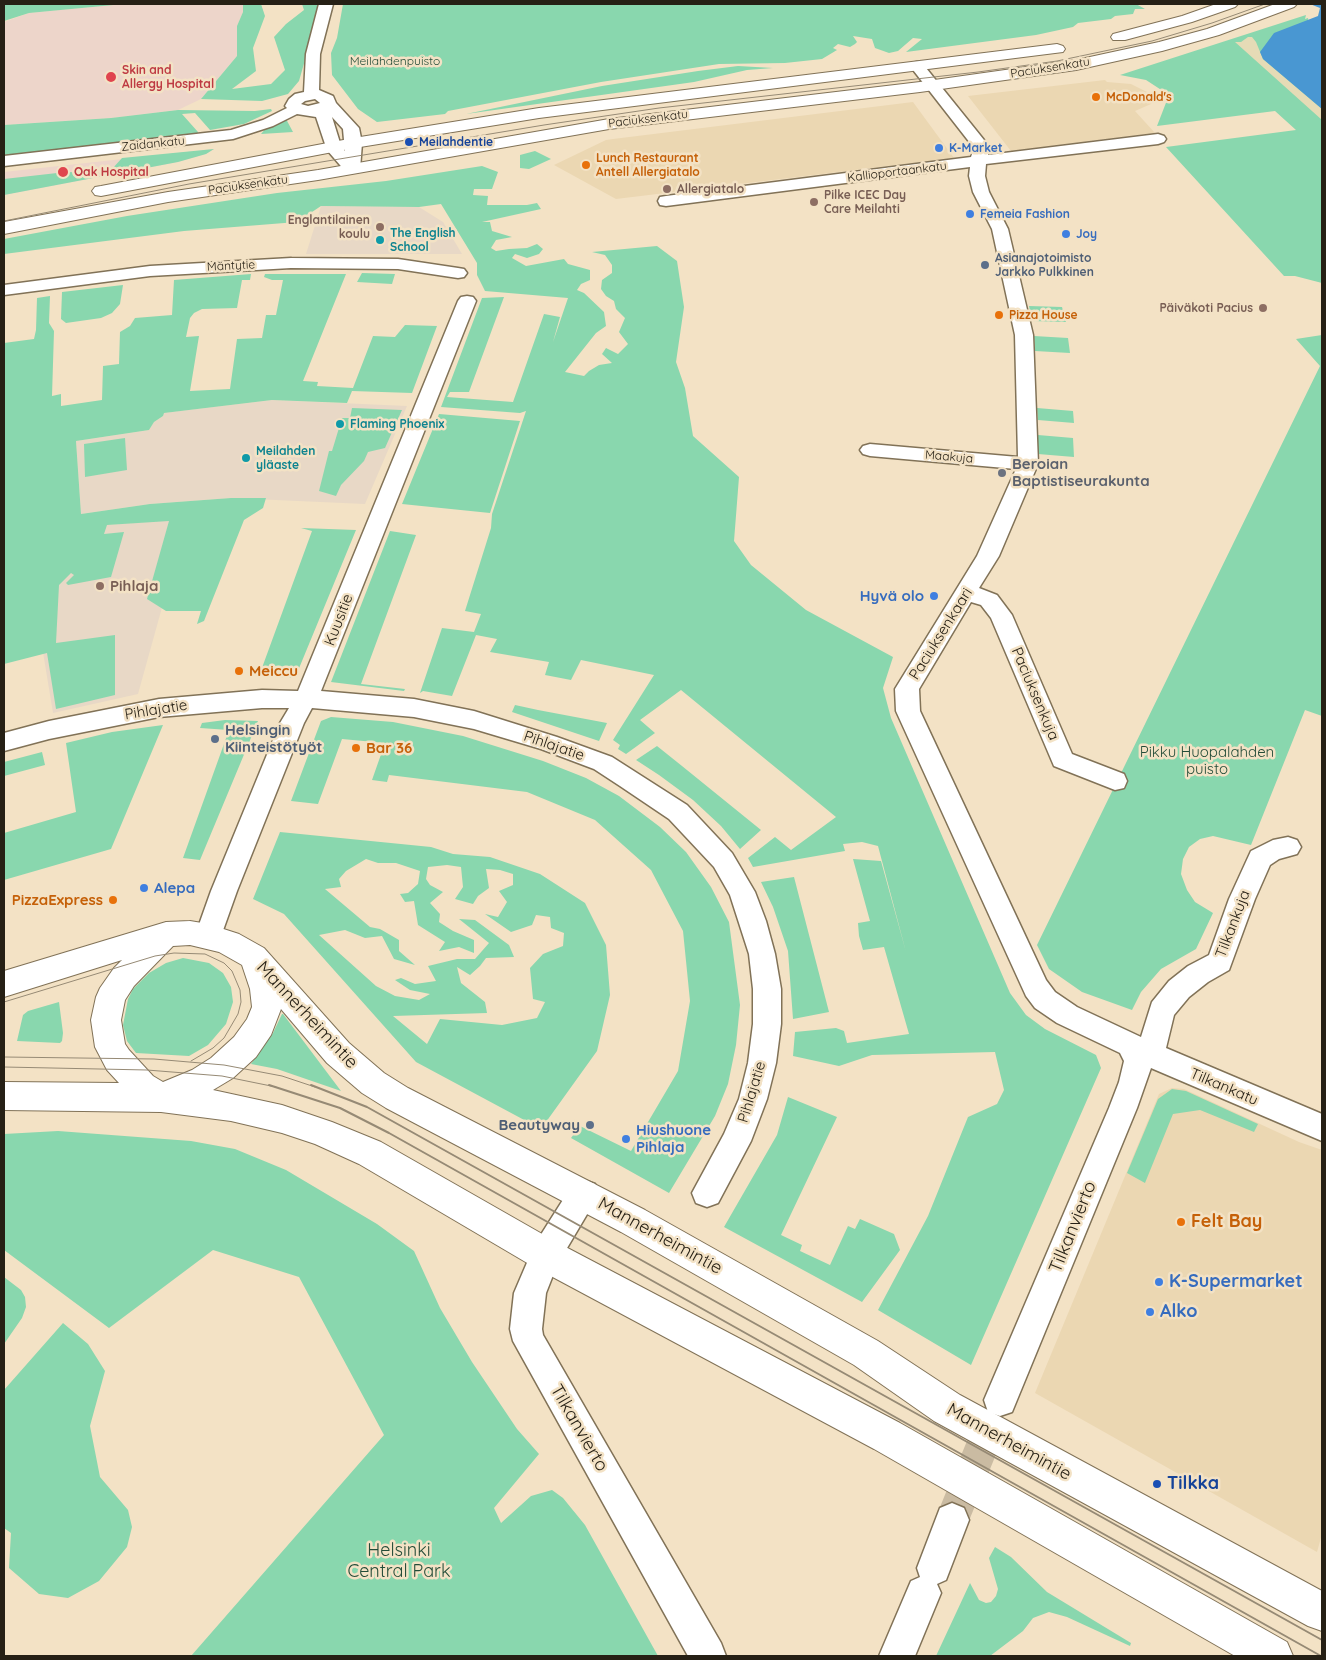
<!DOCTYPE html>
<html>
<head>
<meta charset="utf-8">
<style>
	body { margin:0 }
	#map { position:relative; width:1326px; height:1660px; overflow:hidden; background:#f3e2c5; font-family:Quicksand,sans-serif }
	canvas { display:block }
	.frame { position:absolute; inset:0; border:5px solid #262015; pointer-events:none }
</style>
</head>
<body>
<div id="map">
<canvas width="1326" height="1660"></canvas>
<div class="frame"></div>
</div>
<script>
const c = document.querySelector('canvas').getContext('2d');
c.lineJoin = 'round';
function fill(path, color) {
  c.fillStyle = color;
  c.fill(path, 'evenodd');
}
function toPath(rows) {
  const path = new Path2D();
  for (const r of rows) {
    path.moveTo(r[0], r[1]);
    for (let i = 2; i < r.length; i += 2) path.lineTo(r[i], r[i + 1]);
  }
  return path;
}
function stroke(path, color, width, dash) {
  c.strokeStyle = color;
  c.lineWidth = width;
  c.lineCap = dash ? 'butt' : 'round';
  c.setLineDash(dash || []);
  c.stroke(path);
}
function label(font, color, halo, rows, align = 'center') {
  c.font = font + ' Quicksand,sans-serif';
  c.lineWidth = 5;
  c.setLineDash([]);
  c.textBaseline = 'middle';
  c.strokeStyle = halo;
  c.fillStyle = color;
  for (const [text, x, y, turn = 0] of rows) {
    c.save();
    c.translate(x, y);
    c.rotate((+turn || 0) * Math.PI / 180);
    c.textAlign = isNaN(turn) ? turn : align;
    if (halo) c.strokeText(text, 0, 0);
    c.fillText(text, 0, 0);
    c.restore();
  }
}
fill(toPath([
	[1105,80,1107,82,1131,84,1149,93,1153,100,1151,104,1135,111,1155,133,1011,151,968,96],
	[913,102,954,158,616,199,554,165,606,140,613,139],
	[1172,1088,1184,1089,1299,1142,1322,1150,1322,1534,1317,1552,1035,1393,1159,1094]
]), '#ebd7b2');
fill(toPath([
	[321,206,419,207,443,222,462,254,306,254],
	[272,400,407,406,365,504,231,498,150,504,81,514,76,441,149,430,154,422,163,416,163,413],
	[169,520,186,521,138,694,53,713,26,549,107,525]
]), '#e8d8c6');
fill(toPath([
	[124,4,243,4,243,12,237,26,237,56,201,99,178,110,111,118,4,125,4,22,29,13],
	[214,149,206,154,178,162,4,195,4,172]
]), '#edd5ca');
fill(toPath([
	[4,4,124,4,29,13,4,21],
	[243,4,261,4,265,16,253,48,256,71,232,89,271,84,285,70,274,37,286,24,304,10,302,4,318,4,319,11,299,81,288,94,262,101,201,99,237,56,237,26,243,12],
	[343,4,1136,4,1145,9,1135,9,1133,14,1115,16,1111,19,1078,23,1073,27,1036,35,906,52,922,39,913,38,898,51,889,53,875,48,872,39,853,36,857,42,855,44,850,47,838,44,833,48,837,50,822,59,785,63,719,64,601,82,448,111,445,114,377,122,358,109,332,75,331,53,337,38],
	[1306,15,1305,19,1308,18,1322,112,1322,283,1295,276,1284,276,1166,147,1296,130,1275,111,1157,126,1169,95,1146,80,1120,75],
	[738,66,773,68,747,70,694,82,466,114,602,86,698,71],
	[271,109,272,111,244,124,210,130,195,113,182,114,198,132,198,136,4,156,4,125,111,118,178,110,255,111],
	[286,119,293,132,261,134,266,128],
	[214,149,206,154,178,162,120,173,119,171,109,173,109,175,4,195,4,179,66,172,102,173,112,169,122,158],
	[535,151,551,159,529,169,520,168,520,155],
	[482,166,498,172,492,189,474,189,473,195,488,196,487,205,527,205,537,203,541,209,482,222,490,222,492,231,512,237,496,240,491,248,496,251,509,249,527,248,537,244,543,249,539,254,527,258,515,254,512,258,526,266,564,259,568,264,590,270,590,280,581,284,577,290,584,293,604,312,606,326,596,333,565,372,584,376,589,371,599,365,612,363,602,354,606,348,618,354,628,344,619,332,625,318,616,309,614,301,606,296,601,289,602,280,612,273,612,265,605,255,592,252,657,246,677,261,684,307,676,362,685,388,693,436,739,477,734,541,751,565,806,610,893,657,883,688,891,718,1010,993,1026,1015,1045,1029,1096,1055,1101,1068,971,1365,878,1310,928,1216,968,1117,997,1104,1004,1090,995,1052,872,1055,839,1066,793,1056,795,1032,836,1028,844,1031,847,1043,909,1034,884,947,863,950,859,936,858,923,870,921,853,859,881,861,906,952,878,846,862,842,843,844,845,851,753,867,748,858,775,837,791,850,836,817,681,690,640,720,655,733,626,754,618,749,620,745,613,740,654,675,581,660,571,680,545,675,549,662,490,652,497,639,476,635,452,696,423,691,420,693,442,628,474,632,481,614,465,611,491,528,492,514,526,411,520,413,441,407,482,298,504,297,469,392,450,392,447,397,513,402,544,314,560,317,553,342,568,298,485,291,477,275,477,263,441,204,419,207,321,206,297,222,184,231,4,254,4,239,127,216,277,193,386,181],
	[362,273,395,274,392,284,357,282],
	[251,274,250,280,242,280,237,308,202,309,194,313,190,318,186,337,199,336,190,391,230,389,237,339,262,338,266,315,276,315,283,280,272,280,264,277,265,274,346,274,303,381,318,382,317,386,353,388,373,336,395,337,405,325,437,326,412,393,352,391,347,403,272,400,164,413,163,416,154,422,149,430,76,441,81,514,150,504,231,498,266,498,263,508,244,520,204,621,197,624,201,611,166,611,147,599,169,521,107,525,104,534,124,532,111,577,68,585,66,583,74,575,71,573,59,585,56,643,115,635,115,695,56,709,47,653,4,664,4,343,34,339,36,330,37,298,50,296,49,323,54,331,52,396,61,394,61,406,102,400,103,366,119,364,120,332,130,326,135,318,172,315,174,280],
	[123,285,120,304,112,313,101,318,66,323,61,319,62,292],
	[1029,306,1062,307,1066,322,1032,321],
	[1322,335,1322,716,1305,710,1251,845,1213,836,1200,839,1189,847,1183,859,1181,874,1187,890,1195,902,1213,913,1196,949,1161,969,1141,992,1132,1010,1082,992,1049,969,1037,945,1320,366,1296,339],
	[1034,336,1068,338,1070,353,1035,351],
	[352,408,402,410,385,448,368,452,364,461,341,485,336,496,319,491,329,451,332,451,342,418,350,418],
	[1037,408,1073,411,1074,423,1038,420],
	[439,414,520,421,490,513,402,504],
	[1038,435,1073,438,1074,457,1038,454],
	[125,438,127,470,85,477,84,444],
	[301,528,356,530,295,678,259,676,312,531],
	[390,531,416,535,361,684,405,689,404,691,331,682],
	[515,705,538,710,607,723,599,741,512,712],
	[331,717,393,722,463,736,543,761,586,778,619,796,660,827,686,852,711,887,729,922,740,1005,736,1045,728,1084,715,1116,669,1193,571,1138,580,1126,631,1151,678,1071,690,1001,683,931,651,870,595,820,527,792,389,775,387,782,372,780,385,743,342,739,318,804,291,801,321,721],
	[225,720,258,721,200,860,183,858,229,730,200,728,202,723],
	[163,725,111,849,4,880,4,833,76,812,66,743,112,732],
	[657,746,682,766,761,830,740,849,721,826,693,800,659,775,636,760],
	[42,752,45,765,4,776,4,762],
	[280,832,431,847,453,854,490,857,540,874,585,903,606,945,610,995,597,1051,541,1129,416,1062,284,914,253,899],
	[366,859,378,863,396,863,420,871,418,884,408,893,400,894,405,902,414,901,418,925,445,942,439,951,459,947,474,953,474,940,453,931,439,922,440,914,430,903,443,892,430,885,426,879,428,867,447,865,461,867,463,887,455,899,473,904,478,896,489,888,486,869,500,870,513,874,513,885,499,891,507,902,498,917,485,914,511,932,532,925,536,915,550,917,551,928,564,933,563,946,543,954,530,968,533,999,545,1002,537,1018,502,1025,440,1019,427,1044,393,1016,487,1013,485,1002,461,983,457,967,470,975,480,966,486,958,514,957,509,945,475,920,459,919,489,943,475,959,457,959,428,966,436,981,415,984,401,978,395,980,410,990,430,994,419,1000,395,996,376,986,319,935,345,930,365,938,382,936,394,959,415,965,399,951,399,940,380,929,370,927,325,889,341,887,339,879,346,871],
	[794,877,829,1012,793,1019,788,951,773,907,761,882],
	[183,958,209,963,223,973,231,987,233,1002,226,1024,208,1045,189,1056,136,1053,127,1041,123,1025,128,999,133,989,149,973,166,963],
	[59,1002,63,1033,62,1041,60,1043,17,1041,23,1015,28,1011],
	[282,1014,283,1014,341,1091,277,1069,251,1064,273,1033],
	[1172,1089,1186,1091,1258,1124,1254,1132,1200,1110,1173,1114,1145,1183,1127,1173,1158,1099],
	[788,1097,837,1117,781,1235,802,1245,800,1251,830,1265,848,1226,855,1229,860,1219,894,1234,900,1250,862,1302,724,1227,777,1135],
	[58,1131,191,1141,235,1149,286,1170,377,1224,414,1251,440,1308,472,1362,517,1429,539,1454,494,1508,501,1523,531,1496,552,1490,563,1498,585,1525,658,1656,191,1656,384,1435,299,1277,213,1250,109,1328,4,1250,4,1134],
	[4,1277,21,1290,25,1297,26,1307,22,1318,4,1344],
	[63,1323,88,1344,105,1371,90,1426,100,1477,128,1510,132,1527,127,1547,99,1581,68,1598,39,1594,9,1568,11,1533,4,1528,4,1390],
	[995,1547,1011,1557,1047,1592,1131,1643,1130,1646,1067,1617,1049,1612,1033,1618,1023,1631,990,1656,936,1656,970,1583,979,1600,986,1603,991,1602,996,1596,998,1589,989,1558]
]), '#89d7ae');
fill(toPath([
	[1248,37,1252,37,1256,42,1263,59,1322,109,1322,120,1235,42,1241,42]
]), '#e5dbb6');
fill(toPath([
	[1310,4,1322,4,1322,109,1263,59,1260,52,1274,33,1318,16,1320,8]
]), '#4997d2');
stroke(toPath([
	[952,1520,994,1417]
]), '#cabba2', 32, [32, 16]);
const minor = toPath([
	[319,4,333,4,320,54,319,90,333,96,336,103,359,128,362,143,360,169,358,172,346,172,327,150,316,117,297,114,273,126,233,139,4,166,4,156,231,130,263,120,287,108,285,106,289,99,295,94,304,92,306,54,319,4],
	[315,99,320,103,308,106,301,104,305,101,315,99],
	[332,117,343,129,345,151,341,146,332,117],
	[917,62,922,63,988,145,990,148,988,155,1158,134,1164,136,1166,139,1164,142,1158,144,986,164,985,176,989,192,1008,229,1033,335,1038,464,999,556,979,588,997,595,1012,615,1072,754,1124,774,1127,781,1124,788,1115,790,1054,766,991,618,981,605,971,602,919,689,920,711,1046,980,1055,992,1077,1007,1141,1037,1152,1002,1169,981,1188,966,1209,955,1229,899,1251,851,1273,840,1288,837,1297,840,1301,847,1297,854,1279,859,1270,865,1255,899,1229,970,1208,982,1189,997,1174,1015,1166,1048,1322,1114,1322,1141,1151,1068,1137,1108,1012,1412,1000,1416,988,1412,984,1400,1109,1108,1119,1082,1124,1061,1120,1053,1057,1023,1035,1008,1026,996,896,711,895,689,977,556,1016,469,870,456,863,454,860,450,863,446,870,444,1018,457,1015,335,992,229,973,192,969,176,970,167,666,206,660,205,658,201,660,197,666,196,971,157,974,148,910,66,912,63,917,62],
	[291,258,398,259,458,268,464,269,467,273,464,277,458,278,398,269,291,268,150,276,4,295,4,285,150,266,291,258],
	[467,296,473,297,476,301,321,691,414,699,474,711,557,737,612,757,687,805,732,853,755,892,766,921,775,954,781,989,781,1024,776,1063,767,1099,751,1141,718,1203,707,1207,696,1203,692,1193,724,1134,739,1099,748,1063,753,1024,753,989,749,954,730,895,714,867,669,819,620,786,594,769,541,749,474,729,414,717,312,708,304,723,237,891,221,936,217,944,208,947,199,944,195,936,211,891,280,723,289,708,262,708,159,717,49,739,4,751,4,733,49,721,159,699,262,690,298,691,458,301,461,297,467,296],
	[584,1180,595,1184,599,1194,557,1265,546,1293,542,1329,543,1335,721,1643,726,1656,688,1656,513,1341,510,1329,514,1293,535,1244,573,1184,584,1180],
	[952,1503,964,1508,969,1520,946,1580,937,1584,941,1593,915,1656,879,1656,911,1581,920,1577,917,1568,940,1508,952,1503]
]);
const major = toPath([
	[1216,4,1238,4,1235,7,1192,22,1125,40,1113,40,1111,37,1113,34,1182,16,1216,4],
	[1275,4,1297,4,1294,7,1219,35,1162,51,1076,70,920,92,609,129,318,180,168,202,4,234,4,222,168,192,318,170,609,119,920,82,1076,60,1159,42,1207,29,1275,4],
	[1057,44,1063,46,1065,49,1063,52,539,118,354,148,101,196,95,195,92,191,95,187,101,186,354,138,539,108,1057,44],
	[190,921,208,924,239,934,264,948,349,1043,384,1073,408,1088,645,1210,878,1341,960,1395,1322,1591,1322,1631,1308,1626,934,1421,854,1365,621,1232,386,1108,362,1093,327,1063,281,1009,271,1035,256,1057,233,1078,213,1090,282,1105,332,1122,381,1142,558,1243,900,1423,1287,1642,1293,1656,1235,1656,874,1449,534,1267,359,1164,315,1144,282,1133,231,1121,161,1112,4,1110,4,1082,119,1083,107,1070,95,1047,91,1020,96,997,100,988,114,968,122,960,4,997,4,971,166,922,190,921],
	[190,945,219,952,242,965,250,989,252,1007,247,1019,234,1037,211,1058,192,1070,163,1082,153,1076,129,1050,125,1044,121,1020,125,1000,134,986,173,946,190,945]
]);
stroke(minor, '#817257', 3);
stroke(major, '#817257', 2);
fill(minor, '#fff');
fill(major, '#fff');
stroke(toPath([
	[4,221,189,184,544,125,659,108,978,72,1057,61,1152,41,1212,23,1265,4],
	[4,1002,155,956,174,953,205,954,224,963,232,971,240,990,241,1002,238,1014,224,1038,213,1048,191,1061],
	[4,1057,154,1059,224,1065,282,1076,315,1087],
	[4,1067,147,1070,222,1076,276,1087]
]), '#968a75', 1);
stroke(toPath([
	[269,1085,340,1108,389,1133,1321,1656],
	[311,1085,367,1107,1322,1640]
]), '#968a75', 2);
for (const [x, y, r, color] of [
	[111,77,6,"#e0444e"],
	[1096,97,5,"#e8710a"],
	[409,142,5,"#1a4fb4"],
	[939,148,5,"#3f7fe0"],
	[586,165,5,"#e8710a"],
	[63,172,6,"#e0444e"],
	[667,189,5,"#8d6e63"],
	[814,202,5,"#8d6e63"],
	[970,214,5,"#3f7fe0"],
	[380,227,5,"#8d6e63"],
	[1066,234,5,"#3f7fe0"],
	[380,240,5,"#0f9aa8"],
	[985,265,5,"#5c6f8a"],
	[1263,308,5,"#8d6e63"],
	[999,315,5,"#e8710a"],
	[340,424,5,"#0f9aa8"],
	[246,458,5,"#0f9aa8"],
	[1002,473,5,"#6b7280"],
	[100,586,5,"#8d6e63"],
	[934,596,5,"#3f7fe0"],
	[239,671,5,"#e8710a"],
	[215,739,5,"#5c6f8a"],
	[356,748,5,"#e8710a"],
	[144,888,5,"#3f7fe0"],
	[113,900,5,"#e8710a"],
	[590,1125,5,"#5c6f8a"],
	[626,1139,5,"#3f7fe0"],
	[1181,1222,5,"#e8710a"],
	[1159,1282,5,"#3f7fe0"],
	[1150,1312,5,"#3f7fe0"],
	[1157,1484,5,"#1a4fb4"]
]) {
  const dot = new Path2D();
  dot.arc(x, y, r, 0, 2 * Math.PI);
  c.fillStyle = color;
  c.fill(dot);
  stroke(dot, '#f3e2c5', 2);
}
label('12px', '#234c38', '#f3e2c5', [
	["Meilahdenpuisto",395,61]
]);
label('12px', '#262015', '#f3e2c5', [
	["Paciuksenkatu",1050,68,-9],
	["Paciuksenkatu",648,119,-7],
	["Zaidankatu",153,144,-6],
	["Kallioportaankatu",897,172,-7],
	["Paciuksenkatu",248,185,-8],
	["Mäntytie",231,266,-3],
	["Maakuja",949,457,5]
]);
label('bold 12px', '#be3a42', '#f3e2c5', [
	["Skin and",122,70],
	["Allergy Hospital",122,84],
	["Oak Hospital",74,172]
], 'left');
label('bold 12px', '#c56008', '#f3e2c5', [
	["McDonald's",1106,97],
	["Lunch Restaurant",596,158],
	["Antell Allergiatalo",596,172],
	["Pizza House",1009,315]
], 'left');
label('bold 12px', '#164399', '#f3e2c5', [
	["Meilahdentie",419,142]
], 'left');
label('bold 12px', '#366cbe', '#f3e2c5', [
	["K-Market",949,148],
	["Femeia Fashion",980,214],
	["Joy",1076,234]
], 'left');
label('bold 12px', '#785e54', '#f3e2c5', [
	["Allergiatalo",677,189],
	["Pilke ICEC Day",824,195],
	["Care Meilahti",824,209],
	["Englantilainen",370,220,"right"],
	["koulu",370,234,"right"],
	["Päiväkoti Pacius",1253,308,"right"]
], 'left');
label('bold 12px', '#0d838f', '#f3e2c5', [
	["The English",390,233],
	["School",390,247],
	["Flaming Phoenix",350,424],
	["Meilahden",256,451],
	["yläaste",256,465]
], 'left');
label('bold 12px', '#4e5e75', '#f3e2c5', [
	["Asianajotoimisto",995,258],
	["Jarkko Pulkkinen",995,272]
], 'left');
label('bold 15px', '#5b616d', '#f3e2c5', [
	["Beroian",1012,464],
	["Baptistiseurakunta",1012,481]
], 'left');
label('bold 15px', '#785e54', '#f3e2c5', [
	["Pihlaja",110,586]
], 'left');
label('bold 15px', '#366cbe', '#f3e2c5', [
	["Hyvä olo",924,596,"right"],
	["Alepa",154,888],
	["Hiushuone",636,1130],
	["Pihlaja",636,1147]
], 'left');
label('15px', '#262015', '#f3e2c5', [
	["Kuusitie",339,620,-69],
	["Paciuksenkaari",941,634,-58],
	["Paciuksenkuja",1035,694,67],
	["Pihlajatie",156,710,-9],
	["Pihlajatie",554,746,19],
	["Tilkankuja",1233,924,-69],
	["Tilkankatu",1224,1087,23],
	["Pihlajatie",752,1092,-73]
]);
label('bold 15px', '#c56008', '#f3e2c5', [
	["Meiccu",249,671],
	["Bar 36",366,748],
	["PizzaExpress",103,900,"right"]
], 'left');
label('bold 15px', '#4e5e75', '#f3e2c5', [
	["Helsingin",225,730],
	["Kiinteistötyöt",225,747],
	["Beautyway",580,1125,"right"]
], 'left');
label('15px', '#234c38', '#f3e2c5', [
	["Pikku Huopalahden",1207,752],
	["puisto",1207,769]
]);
label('18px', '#262015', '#f3e2c5', [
	["Mannerheimintie",307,1015,47],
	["Tilkanvierto",1073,1227,-68],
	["Mannerheimintie",660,1236,29],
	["Tilkanvierto",579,1428,60],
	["Mannerheimintie",1009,1442,29]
]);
label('bold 18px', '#c56008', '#f3e2c5', [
	["Felt Bay",1191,1222]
], 'left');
label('bold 18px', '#366cbe', '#f3e2c5', [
	["K-Supermarket",1169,1282],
	["Alko",1160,1312]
], 'left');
label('bold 18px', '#164399', '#f3e2c5', [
	["Tilkka",1167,1484]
], 'left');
label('18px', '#234c38', '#f3e2c5', [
	["Helsinki",399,1551],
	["Central Park",399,1572]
]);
</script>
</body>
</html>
